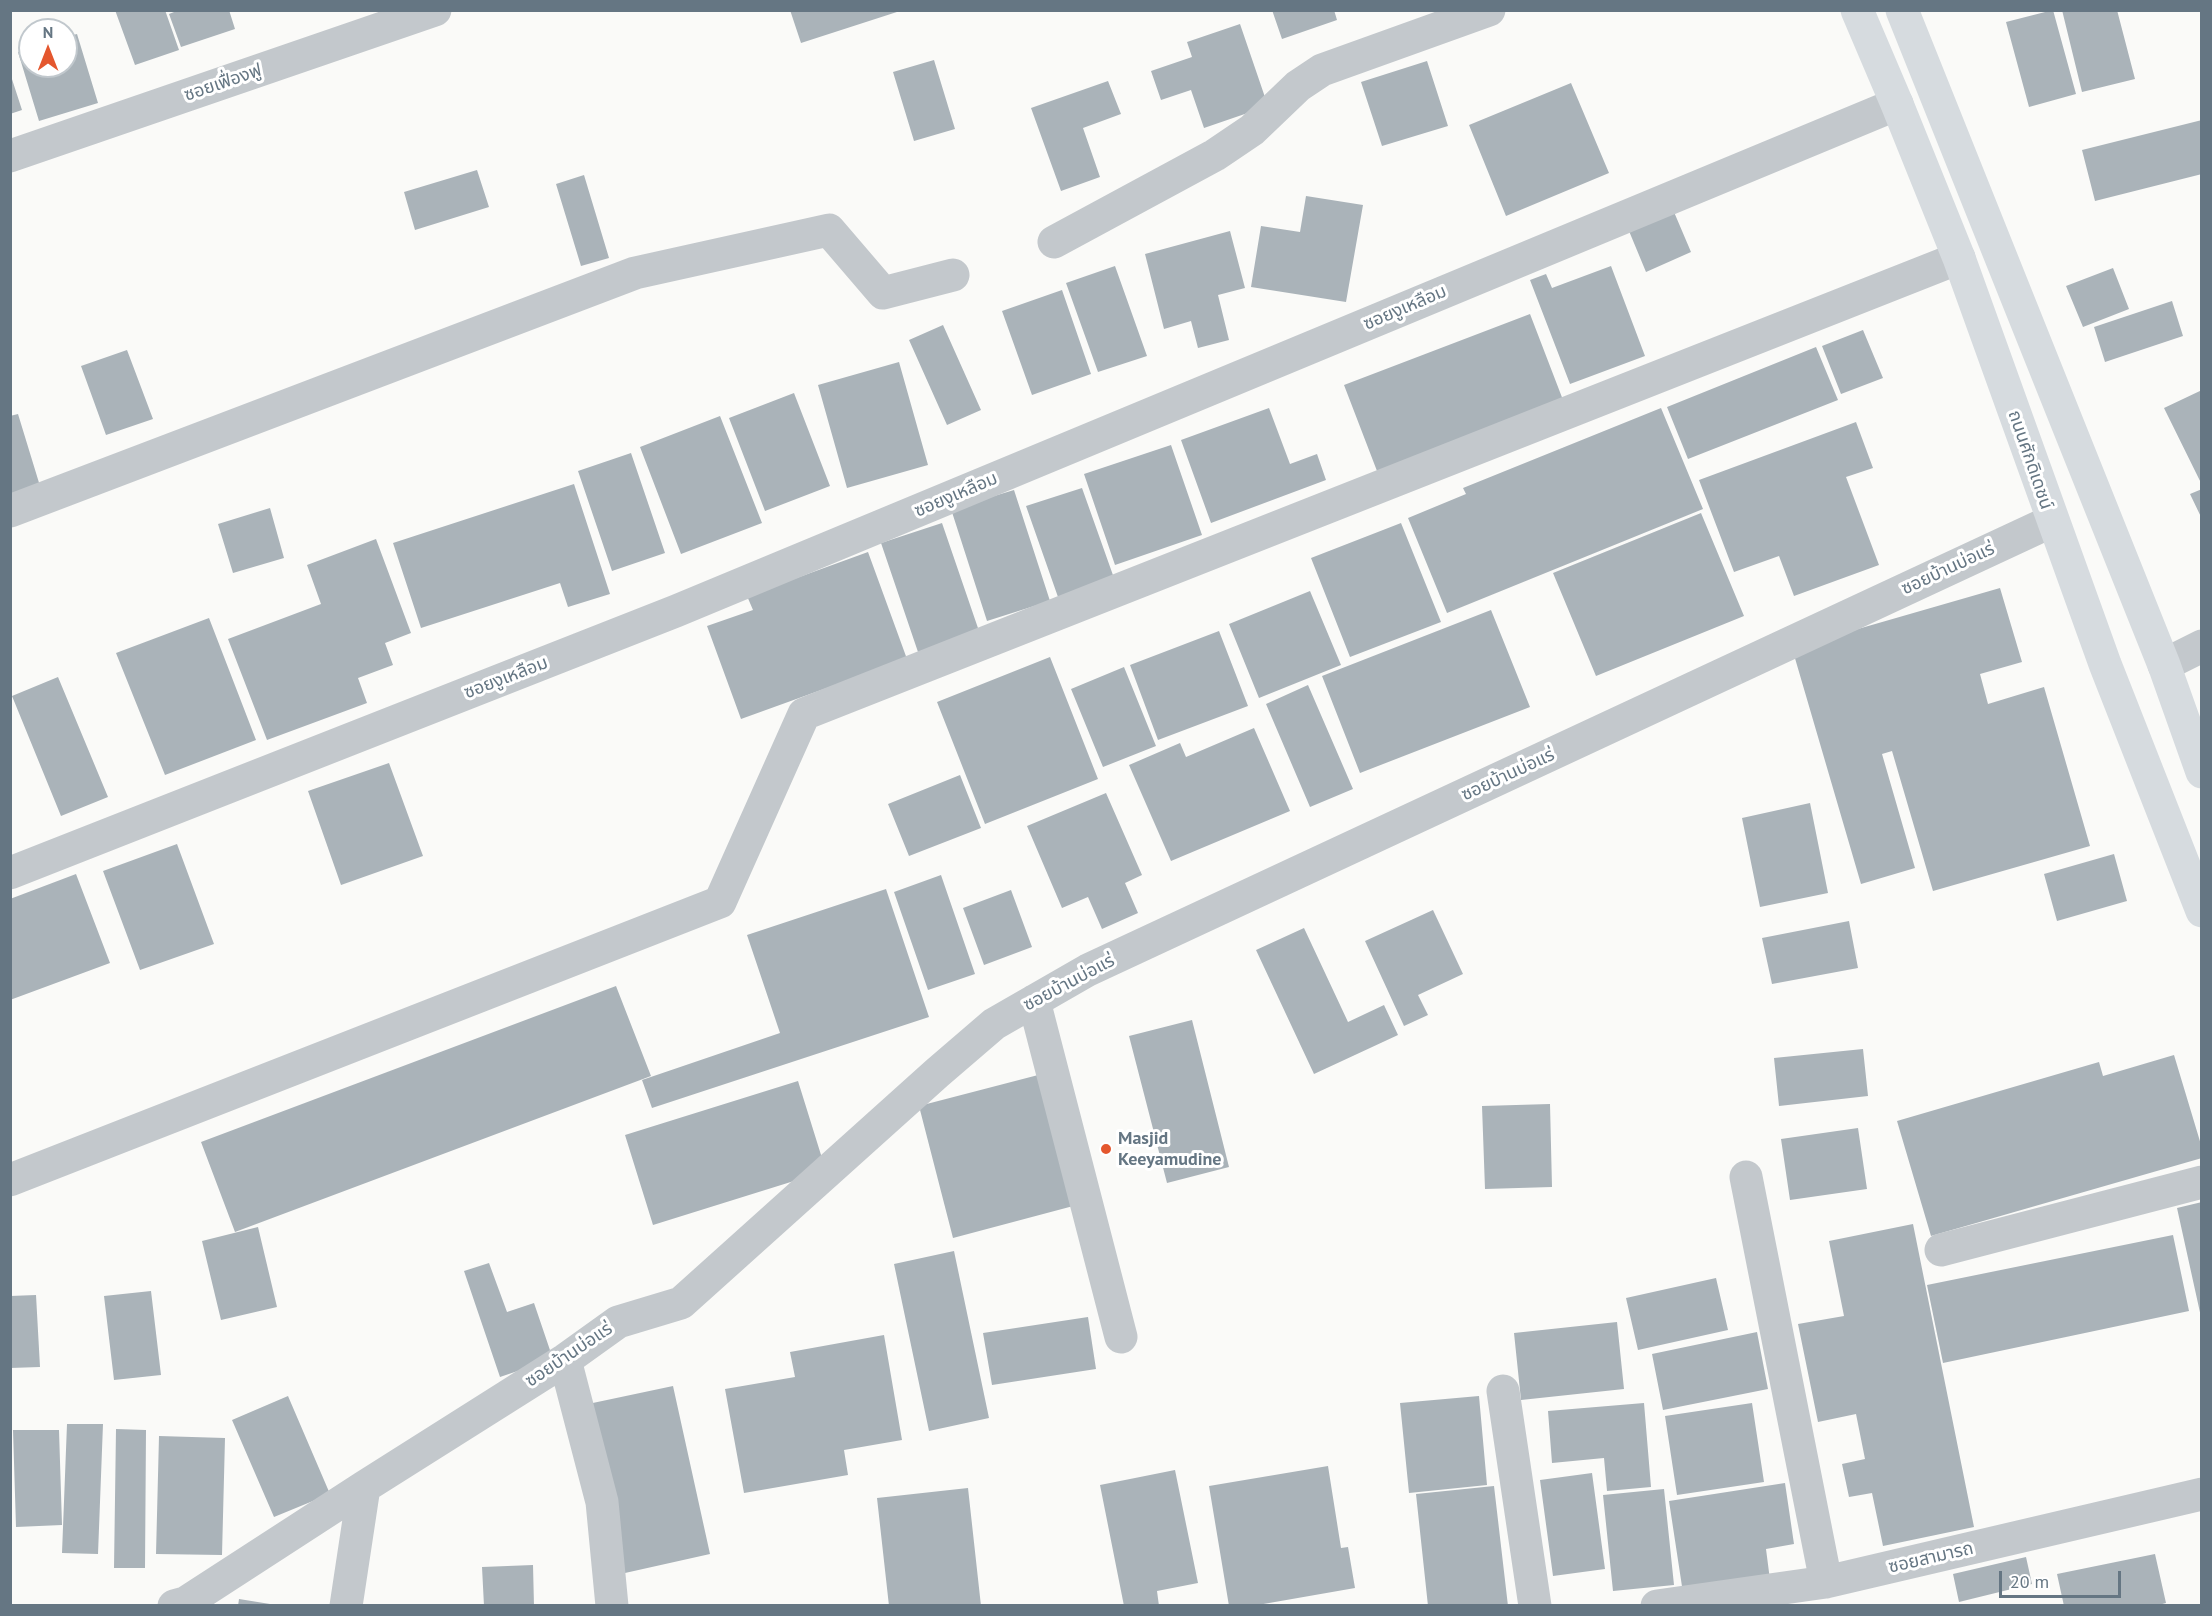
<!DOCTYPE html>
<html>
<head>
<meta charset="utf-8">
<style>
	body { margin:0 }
	#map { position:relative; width:2212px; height:1616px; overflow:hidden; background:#fafaf8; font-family:"PT Sans",sans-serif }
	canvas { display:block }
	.frame { position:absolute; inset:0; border:12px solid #657683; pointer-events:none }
	.north { position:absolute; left:18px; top:18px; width:60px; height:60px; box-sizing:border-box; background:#fff; border:2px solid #c1c8cd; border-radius:50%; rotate:0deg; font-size:16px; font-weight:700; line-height:24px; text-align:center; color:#657683 }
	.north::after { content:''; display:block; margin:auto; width:21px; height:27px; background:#e4572e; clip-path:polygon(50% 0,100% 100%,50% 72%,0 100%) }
	.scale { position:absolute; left:1999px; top:1571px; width:122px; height:27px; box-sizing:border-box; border:3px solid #657683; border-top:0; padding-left:8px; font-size:18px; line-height:21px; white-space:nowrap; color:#657683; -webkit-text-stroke:4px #fff; paint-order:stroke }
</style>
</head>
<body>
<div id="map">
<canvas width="2212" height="1616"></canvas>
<div class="frame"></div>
<div class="north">N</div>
<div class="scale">20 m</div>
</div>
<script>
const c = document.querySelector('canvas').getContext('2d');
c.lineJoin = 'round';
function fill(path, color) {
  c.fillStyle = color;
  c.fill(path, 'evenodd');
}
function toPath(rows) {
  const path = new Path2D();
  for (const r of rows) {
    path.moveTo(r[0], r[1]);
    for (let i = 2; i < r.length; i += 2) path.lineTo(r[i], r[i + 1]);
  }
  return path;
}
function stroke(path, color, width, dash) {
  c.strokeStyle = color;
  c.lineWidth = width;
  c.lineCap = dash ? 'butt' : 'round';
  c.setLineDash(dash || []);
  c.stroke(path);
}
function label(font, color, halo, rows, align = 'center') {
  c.font = font + ' "PT Sans","Noto Sans Thai",sans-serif';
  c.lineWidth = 6;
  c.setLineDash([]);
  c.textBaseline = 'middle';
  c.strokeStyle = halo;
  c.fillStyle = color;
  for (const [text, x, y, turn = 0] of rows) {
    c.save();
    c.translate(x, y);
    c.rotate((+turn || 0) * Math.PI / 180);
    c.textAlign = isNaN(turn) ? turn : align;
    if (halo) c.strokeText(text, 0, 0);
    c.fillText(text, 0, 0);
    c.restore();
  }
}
fill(toPath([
	[115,10,165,10,179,50,135,65],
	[179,10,229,10,235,29,181,47,169,14],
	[790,10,900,10,900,11,801,43],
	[1272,10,1334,10,1337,20,1282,39],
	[2053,10,2076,94,2029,107,2006,22],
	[2062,10,2117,10,2135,79,2082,92],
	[1240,24,1268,106,1204,128,1191,90,1161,100,1151,71,1192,57,1187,42],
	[77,34,98,103,39,121,18,52,30,48,30,66,66,66,66,37],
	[934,60,955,129,914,141,893,72],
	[1427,61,1448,126,1382,146,1361,82],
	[10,73,22,110,10,114],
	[1108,81,1121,114,1083,128,1100,177,1061,191,1031,108],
	[1571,83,1609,173,1506,216,1469,125],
	[2202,120,2202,174,2095,201,2082,150],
	[477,170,489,207,415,230,404,192],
	[584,175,609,258,581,266,556,184],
	[1306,196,1363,205,1346,302,1251,287,1261,226,1300,232],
	[1674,212,1691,252,1646,272,1629,231],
	[1230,231,1245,288,1218,295,1229,340,1198,348,1191,321,1164,329,1145,254],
	[1115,266,1147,356,1098,372,1066,283],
	[1611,266,1645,356,1570,384,1530,280,1546,274,1552,288],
	[2113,268,2129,309,2083,327,2066,286],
	[1062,290,1091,374,1032,395,1002,311],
	[2172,301,2183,336,2105,362,2094,327],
	[1530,314,1563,400,1377,471,1344,385],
	[943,325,981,410,947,425,909,340],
	[1863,330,1883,378,1841,394,1822,346],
	[1816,347,1838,400,1688,459,1667,407],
	[127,350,153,419,106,435,81,366],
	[899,362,928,465,847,488,818,385],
	[2202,390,2202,485,2164,408],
	[794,393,830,486,765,511,729,418],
	[1269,408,1290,464,1317,454,1326,480,1211,523,1181,440],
	[1661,408,1703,509,1447,613,1408,518,1466,494,1463,488],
	[18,414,40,486,10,495,10,416],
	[720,416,762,523,681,554,640,447],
	[1856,422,1873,468,1846,477,1879,565,1794,596,1779,556,1734,572,1699,480],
	[1171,445,1202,535,1115,565,1084,474],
	[631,453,665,553,612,571,578,471],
	[574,484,610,594,568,607,560,583,421,628,393,543],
	[1082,488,1114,578,1058,597,1026,506],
	[2202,489,2202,519,2190,494],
	[1014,490,1050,601,987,621,951,509],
	[270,508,284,558,233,573,218,524],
	[1701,513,1744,616,1596,676,1553,573],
	[942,523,979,631,918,652,881,543],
	[1401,523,1441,622,1350,657,1311,558],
	[376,539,411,633,385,643,393,665,358,678,367,703,267,740,228,639,321,604,307,565],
	[868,552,907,659,741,719,707,626,753,610,747,596],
	[2000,588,2022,662,1980,674,1988,704,2044,687,2090,846,1933,891,1892,751,1882,754,1915,868,1861,884,1792,648],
	[1310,591,1341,665,1259,698,1229,624],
	[1491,610,1530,707,1360,773,1322,676],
	[209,618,256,740,165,775,116,653],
	[1219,631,1248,706,1158,740,1130,665],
	[1050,657,1098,779,985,824,937,702],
	[1124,667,1156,746,1103,767,1071,689],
	[58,677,108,797,61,816,12,696],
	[1308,685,1353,789,1310,807,1266,704],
	[1254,728,1290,811,1171,861,1129,765,1180,743,1186,757],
	[389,763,423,856,341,885,308,791],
	[960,775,981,828,909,856,888,804],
	[1106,793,1142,875,1125,883,1138,913,1102,929,1088,897,1062,908,1027,826],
	[1810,803,1828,893,1760,907,1742,818],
	[177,844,214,944,140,970,103,871],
	[2114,854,2127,901,2057,921,2044,874],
	[76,874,110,963,10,1000,10,899],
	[941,875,975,974,928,990,894,892],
	[886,889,929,1017,652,1108,642,1080,780,1033,747,935],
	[1011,890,1032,947,984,965,963,908],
	[1433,910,1463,974,1418,995,1428,1015,1404,1026,1365,941],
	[1849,921,1858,968,1772,984,1762,938],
	[1304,928,1348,1022,1384,1005,1398,1035,1314,1074,1256,950],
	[616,986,651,1076,235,1232,201,1142],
	[1192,1020,1229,1167,1167,1183,1129,1036],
	[1863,1049,1868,1096,1779,1106,1774,1058],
	[2174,1055,2202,1148,2202,1158,1931,1236,1897,1121,2099,1062,2103,1076],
	[1042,1074,1077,1205,953,1238,919,1106],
	[798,1081,826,1171,653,1225,625,1135],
	[1550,1104,1552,1187,1485,1189,1482,1106],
	[1858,1128,1867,1189,1790,1200,1781,1139],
	[2202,1202,2202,1317,2201,1317,2177,1208],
	[1913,1224,1974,1527,1883,1546,1872,1493,1849,1497,1842,1464,1865,1459,1856,1414,1818,1422,1798,1324,1844,1316,1829,1241],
	[258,1227,277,1307,221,1320,202,1241],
	[2173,1235,2189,1311,1943,1363,1927,1285],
	[954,1251,989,1418,929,1431,894,1264],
	[489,1263,507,1312,534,1303,553,1359,500,1377,464,1271],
	[1716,1278,1728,1330,1638,1350,1626,1298],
	[151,1291,161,1375,114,1380,104,1296],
	[36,1295,40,1367,10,1368,10,1296],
	[1088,1317,1096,1369,992,1385,983,1333],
	[1617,1322,1624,1389,1521,1400,1514,1333],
	[1757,1332,1768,1389,1663,1410,1652,1354],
	[884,1335,902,1440,844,1450,848,1475,744,1493,725,1389,795,1377,790,1352],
	[673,1386,710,1554,625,1573,588,1404],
	[288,1396,330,1494,274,1517,232,1420],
	[1479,1396,1487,1485,1409,1493,1400,1403],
	[1644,1403,1651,1487,1607,1491,1604,1458,1552,1463,1548,1411],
	[1752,1403,1764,1482,1677,1495,1665,1416],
	[67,1424,103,1424,98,1554,62,1553],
	[116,1429,146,1430,145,1568,114,1568],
	[13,1430,59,1430,62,1525,16,1527],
	[159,1436,225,1438,222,1555,156,1554],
	[1328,1466,1341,1548,1348,1547,1355,1588,1252,1606,1229,1606,1209,1486],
	[1175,1470,1198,1583,1157,1591,1159,1606,1124,1606,1100,1485],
	[1592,1473,1605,1569,1553,1576,1540,1480],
	[1785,1483,1794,1544,1766,1549,1770,1580,1683,1593,1669,1501],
	[1494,1486,1508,1606,1428,1606,1416,1494],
	[968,1488,981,1606,889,1606,877,1498],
	[1664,1489,1674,1585,1613,1591,1603,1495],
	[2155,1554,2166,1603,2155,1606,2064,1606,2057,1574],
	[2026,1557,2032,1584,1959,1602,1953,1574],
	[533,1565,534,1606,484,1606,482,1567],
	[239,1599,270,1604,270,1606,238,1606]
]), '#aab3b9');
stroke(toPath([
	[10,156,435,10],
	[1054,242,1215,155,1252,130,1298,86,1322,70,1489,10],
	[10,511,635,273,829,230,883,293,953,275],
	[2164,665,2202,646],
	[10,873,676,611,1897,104],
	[1034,1001,1121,1337],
	[1746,1177,1826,1582],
	[10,1180,720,902,804,714,1959,258],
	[1941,1250,2202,1182],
	[565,1360,602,1502,612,1606],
	[1503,1391,1535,1606],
	[174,1606,185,1603,364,1487,565,1360,618,1322,681,1303,937,1073,994,1024,1088,970,2052,521],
	[346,1606,364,1487],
	[1657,1606,1826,1582,2202,1494]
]), '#c3c8cc', 33);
stroke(toPath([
	[1857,10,1897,104,1959,258,2105,664,2202,911],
	[1902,10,2164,665,2202,772]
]), '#d6dbdf', 33);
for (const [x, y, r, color] of [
	[1106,1149,6,"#e4572e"]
]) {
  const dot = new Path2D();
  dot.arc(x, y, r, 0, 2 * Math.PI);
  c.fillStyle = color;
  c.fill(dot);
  stroke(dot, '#fff', 2);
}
label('18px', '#657683', '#fff', [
	["ซอยเฟื่องฟู",223,83,-19],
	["ซอยงูเหลือม",1405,308,-23],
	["ถนนศักดิเดชน์",2030,460,71],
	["ซอยงูเหลือม",956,495,-23],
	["ซอยบ้านบ่อแร่",1948,569,-25],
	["ซอยงูเหลือม",506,678,-21],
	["ซอยบ้านบ่อแร่",1508,775,-25],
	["ซอยบ้านบ่อแร่",1069,983,-28],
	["ซอยบ้านบ่อแร่",569,1355,-34],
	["ซอยสามารถ",1931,1558,-13]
]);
label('bold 18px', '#657683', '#fff', [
	["Masjid",1118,1139],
	["Keeyamudine",1118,1160]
], 'left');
</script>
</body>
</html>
